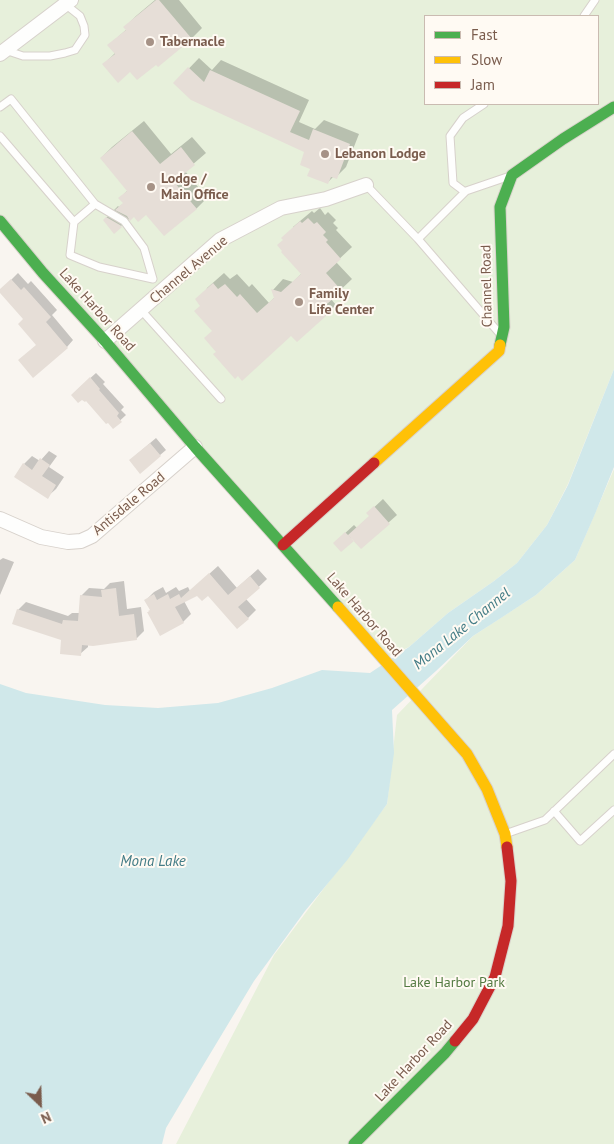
<!DOCTYPE html>
<html>
<head>
<meta charset="utf-8">
<style>
	body { margin:0 }
	#map { position:relative; width:614px; height:1144px; overflow:hidden; background:#f9f5f0; font-family:"PT Sans",sans-serif }
	canvas { display:block }
	.legend { position:absolute; left:424px; top:15px; width:175px; height:90px; box-sizing:border-box; background:#fffaf3; border:1px solid #cabbb1; margin:0; padding:6px 9px; list-style:none; font-size:15px; color:#7a5c4d }
	.legend li { display:flex; align-items:center; gap:10px; height:25px }
	.legend b { width:25px; border:1px solid #cabbb1 }
	.north { position:absolute; left:15px; top:1079px; width:50px; height:50px; -webkit-text-stroke:4px #fffaf3; paint-order:stroke; rotate:156deg; font-size:14px; font-weight:700; line-height:20px; text-align:center; color:#7a5c4d }
	.north::after { content:''; display:block; margin:auto; width:18px; height:22px; background:#7a5c4d; clip-path:polygon(50% 0,100% 100%,50% 72%,0 100%) }
</style>
</head>
<body>
<div id="map">
<canvas width="614" height="1144"></canvas>
<ul class="legend">
<li><b style="height:6px;background:#4caf50"></b>Fast</li>
<li><b style="height:6px;background:#ffc107"></b>Slow</li>
<li><b style="height:6px;background:#c62828"></b>Jam</li>
</ul>
<div class="north">N</div>
</div>
<script>
const c = document.querySelector('canvas').getContext('2d');
c.lineJoin = 'round';
function fill(path, color) {
  c.fillStyle = color;
  c.fill(path, 'evenodd');
}
function toPath(rows) {
  const path = new Path2D();
  for (const r of rows) {
    path.moveTo(r[0], r[1]);
    for (let i = 2; i < r.length; i += 2) path.lineTo(r[i], r[i + 1]);
  }
  return path;
}
function stroke(path, color, width, dash) {
  c.strokeStyle = color;
  c.lineWidth = width;
  c.lineCap = dash ? 'butt' : 'round';
  c.setLineDash(dash || []);
  c.stroke(path);
}
function label(font, color, halo, rows, align = 'center') {
  c.font = font + ' "PT Sans",sans-serif';
  c.lineWidth = 4;
  c.setLineDash([]);
  c.textBaseline = 'middle';
  c.strokeStyle = halo;
  c.fillStyle = color;
  for (const [text, x, y, turn = 0] of rows) {
    c.save();
    c.translate(x, y);
    c.rotate((+turn || 0) * Math.PI / 180);
    c.textAlign = isNaN(turn) ? turn : align;
    if (halo) c.strokeText(text, 0, 0);
    c.fillText(text, 0, 0);
    c.restore();
  }
}
fill(toPath([
	[0,0,614,0,614,369,568,484,547,525,517,563,494,581,448,613,409,647,383,659,0,221],
	[425,16,598,16,598,104,425,104],
	[614,469,614,1144,176,1144,274,955,387,804,397,715,473,636,536,595,575,560]
]), '#e7f0db');
fill(toPath([
	[614,369,614,467,595,514,575,560,536,595,501,618,473,636,436,671,392,710,394,753,387,804,348,859,305,911,254,981,204,1064,166,1128,162,1144,0,1144,0,684,26,693,105,705,158,708,218,703,272,688,322,670,370,673,409,647,448,613,494,581,517,563,547,525,568,485]
]), '#d0e8ea');
fill(toPath([
	[155,0,179,0,202,28,191,39,156,63,130,71,104,64,115,53,109,45,127,29,125,27,136,16],
	[199,58,212,70,221,60,309,100,299,122,315,129,324,120,359,134,346,167,336,177,334,176,328,182,312,168,306,152,175,83],
	[144,121,171,154,192,137,206,153,185,171,207,198,196,209,146,213,130,218,121,226,104,220,118,206,119,207,124,203,120,198,128,190,101,158,112,147],
	[320,208,325,215,328,212,336,220,333,223,338,228,336,230,352,247,336,262,352,279,331,299,336,305,325,316,291,334,218,351,213,330,202,305,207,288,224,273,230,279,237,274,249,287,252,284,269,303,275,297,273,290,283,279,293,282,302,273,293,227,312,211,314,213],
	[18,273,28,284,31,281,57,310,52,315,73,340,67,347,37,344,25,318,0,291],
	[96,373,105,382,103,384,124,407,121,410,126,415,113,427,78,389],
	[156,438,166,450,140,472,136,455],
	[49,451,57,456,49,467,64,477,56,489,47,497,24,464,32,456,40,461],
	[383,499,397,515,361,547,354,539,343,535,354,525,357,528,370,516,368,513],
	[3,558,14,562,0,595,0,560],
	[218,566,237,588,258,569,267,579,246,599,256,610,248,618,208,594,198,594,184,601,191,614,183,622,148,613,151,610,146,600,154,592,163,587,166,593,176,587,179,591,188,587,190,591],
	[124,581,127,609,141,607,144,631,136,639,88,644,88,647,80,654,62,639,18,610,26,602,68,616,72,613,80,613,81,596,89,588,104,589,110,583]
]), '#0003');
fill(toPath([
	[156,0,159,0,192,39,158,67,156,65,137,80,130,72,118,83,102,64,115,54,107,45,126,30,123,27],
	[188,67,204,82,210,70,300,111,290,132,309,140,313,129,350,144,337,179,331,177,328,184,307,176,310,169,300,165,304,152,191,100,173,83],
	[132,131,160,164,181,147,195,165,174,182,197,209,164,236,146,215,138,222,134,217,130,221,127,216,115,210,123,203,118,198,127,191,100,158],
	[106,217,120,225,122,227,114,234,103,220],
	[308,218,314,224,317,222,326,232,323,235,328,240,326,242,341,259,326,273,342,291,320,310,326,316,297,342,291,336,242,381,238,376,235,379,213,354,216,352,204,338,212,331,194,311,200,306,195,299,213,283,218,289,225,284,237,297,240,294,257,313,274,298,271,289,281,292,301,274,281,252,282,251,277,245,283,240,281,238,300,221,302,223],
	[11,279,21,290,24,287,51,317,46,322,68,348,33,378,18,360,36,345,18,324,23,319,0,293,0,289],
	[90,377,100,389,99,390,119,413,117,416,122,422,113,429,108,423,106,424,86,401,85,402,82,400,78,403,71,395],
	[150,443,161,456,140,474,129,460],
	[40,458,50,465,42,476,56,485,48,499,14,477,23,463,32,470],
	[374,506,390,524,361,549,348,535,369,516,366,513],
	[345,532,354,541,341,552,333,543],
	[209,573,228,595,250,576,260,588,238,607,249,619,237,629,208,596,202,601,197,596,175,607,184,623,160,636,147,612,149,612,148,611,150,610,144,600,154,594,157,600,168,594,170,599,179,594,181,598],
	[116,588,119,616,134,614,137,640,93,646,82,645,81,656,60,654,61,640,12,624,17,609,62,624,63,620,78,621,80,595,102,597,101,590]
]), '#e6ded7');
const lane = toPath([
	[584,16,595,0],
	[5,50,23,56,50,56,65,53,75,50,85,35,84,26,80,16,65,4],
	[0,107,11,99,95,204],
	[0,136,74,222,70,255,99,267,153,279,144,248,124,221,95,204,74,222],
	[366,185,418,239],
	[465,192,453,183,450,136,463,118,484,104],
	[141,310,221,399],
	[500,334,418,239,466,191,507,177],
	[554,811,580,841,614,810],
	[505,834,545,820,614,754]
]);
const street = toPath([
	[0,54,71,0],
	[105,341,220,240,281,208,326,199,366,185],
	[0,519,41,537,68,542,81,541,92,536,195,447]
]);
const fast = toPath([
	[0,221,43,273,105,341,195,447,338,607],
	[500,345,504,327,500,207,512,175,563,139,614,107],
	[354,1144,445,1053,455,1041]
]);
const slow = toPath([
	[374,463,499,351,500,345],
	[338,607,467,754,487,789,505,834,507,847]
]);
const jam = toPath([
	[283,545,374,463],
	[455,1041,473,1019,495,977,508,926,511,881,507,847]
]);
stroke(lane, '#d7d1cb', 9);
stroke(street, '#d7d1cb', 16);
stroke(fast, '#d9d2cb', 13);
stroke(slow, '#d9d2cb', 13);
stroke(jam, '#d9d2cb', 13);
stroke(lane, '#fefefd', 7);
stroke(street, '#fefefd', 14);
stroke(fast, '#4caf50', 11);
stroke(slow, '#ffc107', 11);
stroke(jam, '#c62828', 11);
for (const [x, y, r, color] of [
	[150,42,5,"#a69286"],
	[325,154,5,"#a69286"],
	[151,187,5,"#a69286"],
	[299,302,5,"#a69286"]
]) {
  const dot = new Path2D();
  dot.arc(x, y, r, 0, 2 * Math.PI);
  c.fillStyle = color;
  c.fill(dot);
  stroke(dot, '#fffaf3', 2);
}
label('bold 14px', '#7a5c4d', '#fffaf3', [
	["Tabernacle",160,42],
	["Lebanon Lodge",335,154],
	["Lodge /",161,179],
	["Main Office",161,195],
	["Family",309,294],
	["Life Center",309,310]
], 'left');
label('14px', '#7a5c4d', '#fffaf3', [
	["Channel Avenue",189,270,-40],
	["Channel Road",487,286,-91],
	["Lake Harbor Road",97,310,48],
	["Antisdale Road",129,504,-40],
	["Lake Harbor Road",364,615,49],
	["Lake Harbor Road",414,1061,-47]
]);
label('14px', '#537a41', '#fffaf3', [
	["Lake Harbor Park",454,983]
]);
label('italic 15px', '#437c86', '#fffaf3', [
	["Mona Lake Channel",462,629,-39],
	["Mona Lake",153,862]
]);
</script>
</body>
</html>
